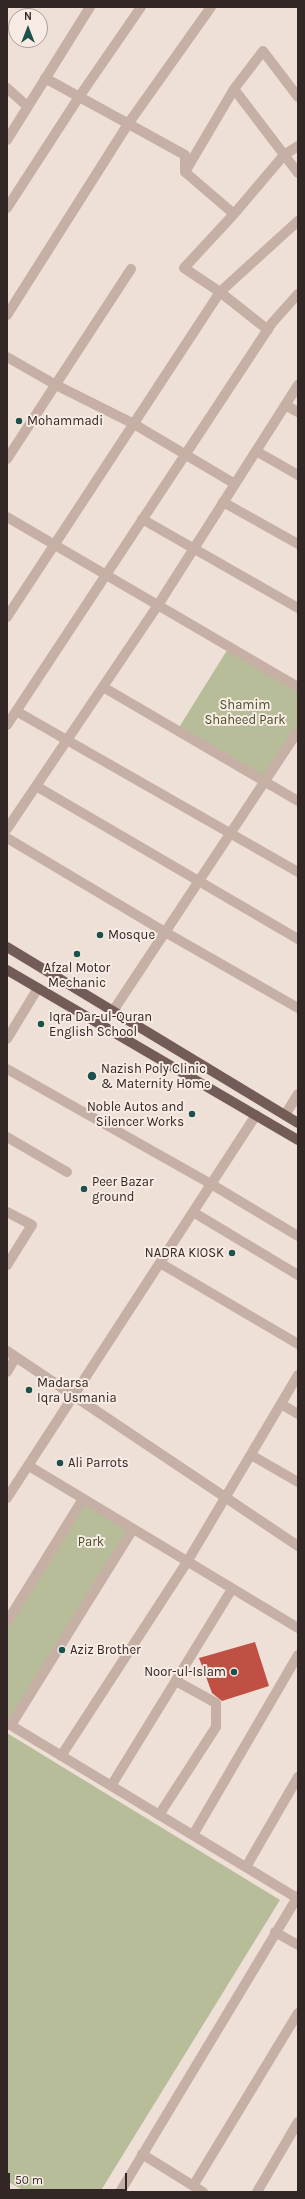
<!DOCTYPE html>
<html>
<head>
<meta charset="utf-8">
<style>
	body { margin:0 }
	#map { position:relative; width:305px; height:2199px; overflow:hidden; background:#efe0d7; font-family:Karla,sans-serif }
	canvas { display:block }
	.frame { position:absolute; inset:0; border:8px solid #322725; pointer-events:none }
	.north { position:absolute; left:8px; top:8px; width:40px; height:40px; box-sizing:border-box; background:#f7ebe3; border:1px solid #a89d97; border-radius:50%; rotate:0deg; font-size:11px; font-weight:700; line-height:16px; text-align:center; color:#322725 }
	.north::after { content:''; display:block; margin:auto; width:14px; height:18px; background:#1d514d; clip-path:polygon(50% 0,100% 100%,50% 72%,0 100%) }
	.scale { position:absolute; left:8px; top:2173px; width:119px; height:18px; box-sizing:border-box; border:2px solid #322725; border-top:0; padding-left:5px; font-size:12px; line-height:14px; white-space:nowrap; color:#322725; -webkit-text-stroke:3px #f7ebe3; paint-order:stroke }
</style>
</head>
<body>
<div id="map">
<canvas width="305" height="2199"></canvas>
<div class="frame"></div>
<div class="north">N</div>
<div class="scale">50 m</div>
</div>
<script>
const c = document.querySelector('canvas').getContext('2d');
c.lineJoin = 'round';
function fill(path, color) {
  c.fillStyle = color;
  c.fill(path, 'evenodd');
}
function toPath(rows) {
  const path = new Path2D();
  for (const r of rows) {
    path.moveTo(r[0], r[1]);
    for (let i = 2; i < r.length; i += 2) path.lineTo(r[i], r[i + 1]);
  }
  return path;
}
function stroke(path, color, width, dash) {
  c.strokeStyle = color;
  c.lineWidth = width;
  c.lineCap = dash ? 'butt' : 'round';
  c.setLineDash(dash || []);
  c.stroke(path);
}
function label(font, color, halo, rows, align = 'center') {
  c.font = font + ' Karla,sans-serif';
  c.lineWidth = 4;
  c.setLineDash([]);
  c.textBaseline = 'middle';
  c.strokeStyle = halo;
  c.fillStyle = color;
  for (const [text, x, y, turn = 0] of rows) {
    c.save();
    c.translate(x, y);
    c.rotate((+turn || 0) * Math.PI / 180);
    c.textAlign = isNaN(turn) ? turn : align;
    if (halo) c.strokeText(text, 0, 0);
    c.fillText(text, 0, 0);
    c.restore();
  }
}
fill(toPath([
	[229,647,298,687,298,731,265,781,178,729],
	[83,1499,133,1529,7,1723,7,1622],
	[7,1733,280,1900,100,2192,26,2192,7,2181]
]), '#b6bd98');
fill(toPath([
	[255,1642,269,1686,222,1701,212,1693,199,1658]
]), '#c05044');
stroke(toPath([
	[45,78,185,155,185,172,234,214],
	[7,88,27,106],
	[234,89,298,173],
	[7,140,90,7],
	[185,172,234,89,263,51,298,97],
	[7,208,79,97,141,7],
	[7,315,128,124,211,7],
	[268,330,220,292,184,268,234,214,284,155,298,146],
	[7,357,56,385,134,424,235,484],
	[285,405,298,412],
	[256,451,298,475],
	[7,459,131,269],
	[223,502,298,544],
	[7,517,298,687],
	[142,519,298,608],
	[7,617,220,292,298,221],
	[103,687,298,801],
	[16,711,298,872],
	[7,725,272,323,298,294],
	[36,786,298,939],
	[7,829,158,605,298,385],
	[7,838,165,932,298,1008],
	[113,1011,298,731],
	[7,1039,38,988],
	[7,1069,211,1184,298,1236],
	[285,1115,298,1094],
	[7,1137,67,1172],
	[7,1212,32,1225,7,1265],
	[193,1212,298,1275],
	[160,1263,298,1344],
	[7,1351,298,1546],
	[7,1372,16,1357],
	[281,1404,298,1414],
	[251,1455,298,1482],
	[29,1466,298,1628],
	[7,1498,256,1115],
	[7,1622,83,1499],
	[7,1723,297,1898],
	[11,1725,133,1529],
	[61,1756,187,1562,298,1375],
	[111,1786,232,1589],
	[159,1815,216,1727,216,1703,176,1681],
	[193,1835,298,1655],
	[246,1867,298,1777],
	[275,1932,298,1945],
	[142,2154,203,2192],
	[193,2186,298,2013],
	[120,2192,298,1896],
	[257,2192,298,2122]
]), '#c6afa4', 10);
stroke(toPath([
	[7,947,298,1123],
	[7,970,298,1140]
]), '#735c57', 10);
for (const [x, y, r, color] of [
	[19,421,4,"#1d514d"],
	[100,935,4,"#1d514d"],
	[77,954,4,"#1d514d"],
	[41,1024,4,"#1d514d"],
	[92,1076,5,"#1d514d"],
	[192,1114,4,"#1d514d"],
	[84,1189,4,"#1d514d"],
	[232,1253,4,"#1d514d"],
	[29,1390,4,"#1d514d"],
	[60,1463,4,"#1d514d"],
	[62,1650,4,"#1d514d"],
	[234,1672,4,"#1d514d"]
]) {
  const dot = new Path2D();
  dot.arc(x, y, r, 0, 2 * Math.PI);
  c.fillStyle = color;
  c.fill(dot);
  stroke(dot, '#f7ebe3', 1.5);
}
label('13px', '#322725', '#f7ebe3', [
	["Mohammadi",27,421],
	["Mosque",108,935],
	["Afzal Motor",77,968,"center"],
	["Mechanic",77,983,"center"],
	["Iqra Dar-ul-Quran",49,1017],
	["English School",49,1032],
	["Nazish Poly Clinic",101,1069],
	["& Maternity Home",101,1084],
	["Noble Autos and",184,1107,"right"],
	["Silencer Works",184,1122,"right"],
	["Peer Bazar",92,1182],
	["ground",92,1197],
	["NADRA KIOSK",224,1253,"right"],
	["Madarsa",37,1383],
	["Iqra Usmania",37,1398],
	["Ali Parrots",68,1463],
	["Aziz Brother",70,1650],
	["Noor-ul-Islam",226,1672,"right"]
], 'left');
label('13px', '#474f2a', '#f7ebe3', [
	["Shamim",245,705],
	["Shaheed Park",245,720],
	["Park",91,1542]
]);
</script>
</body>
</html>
